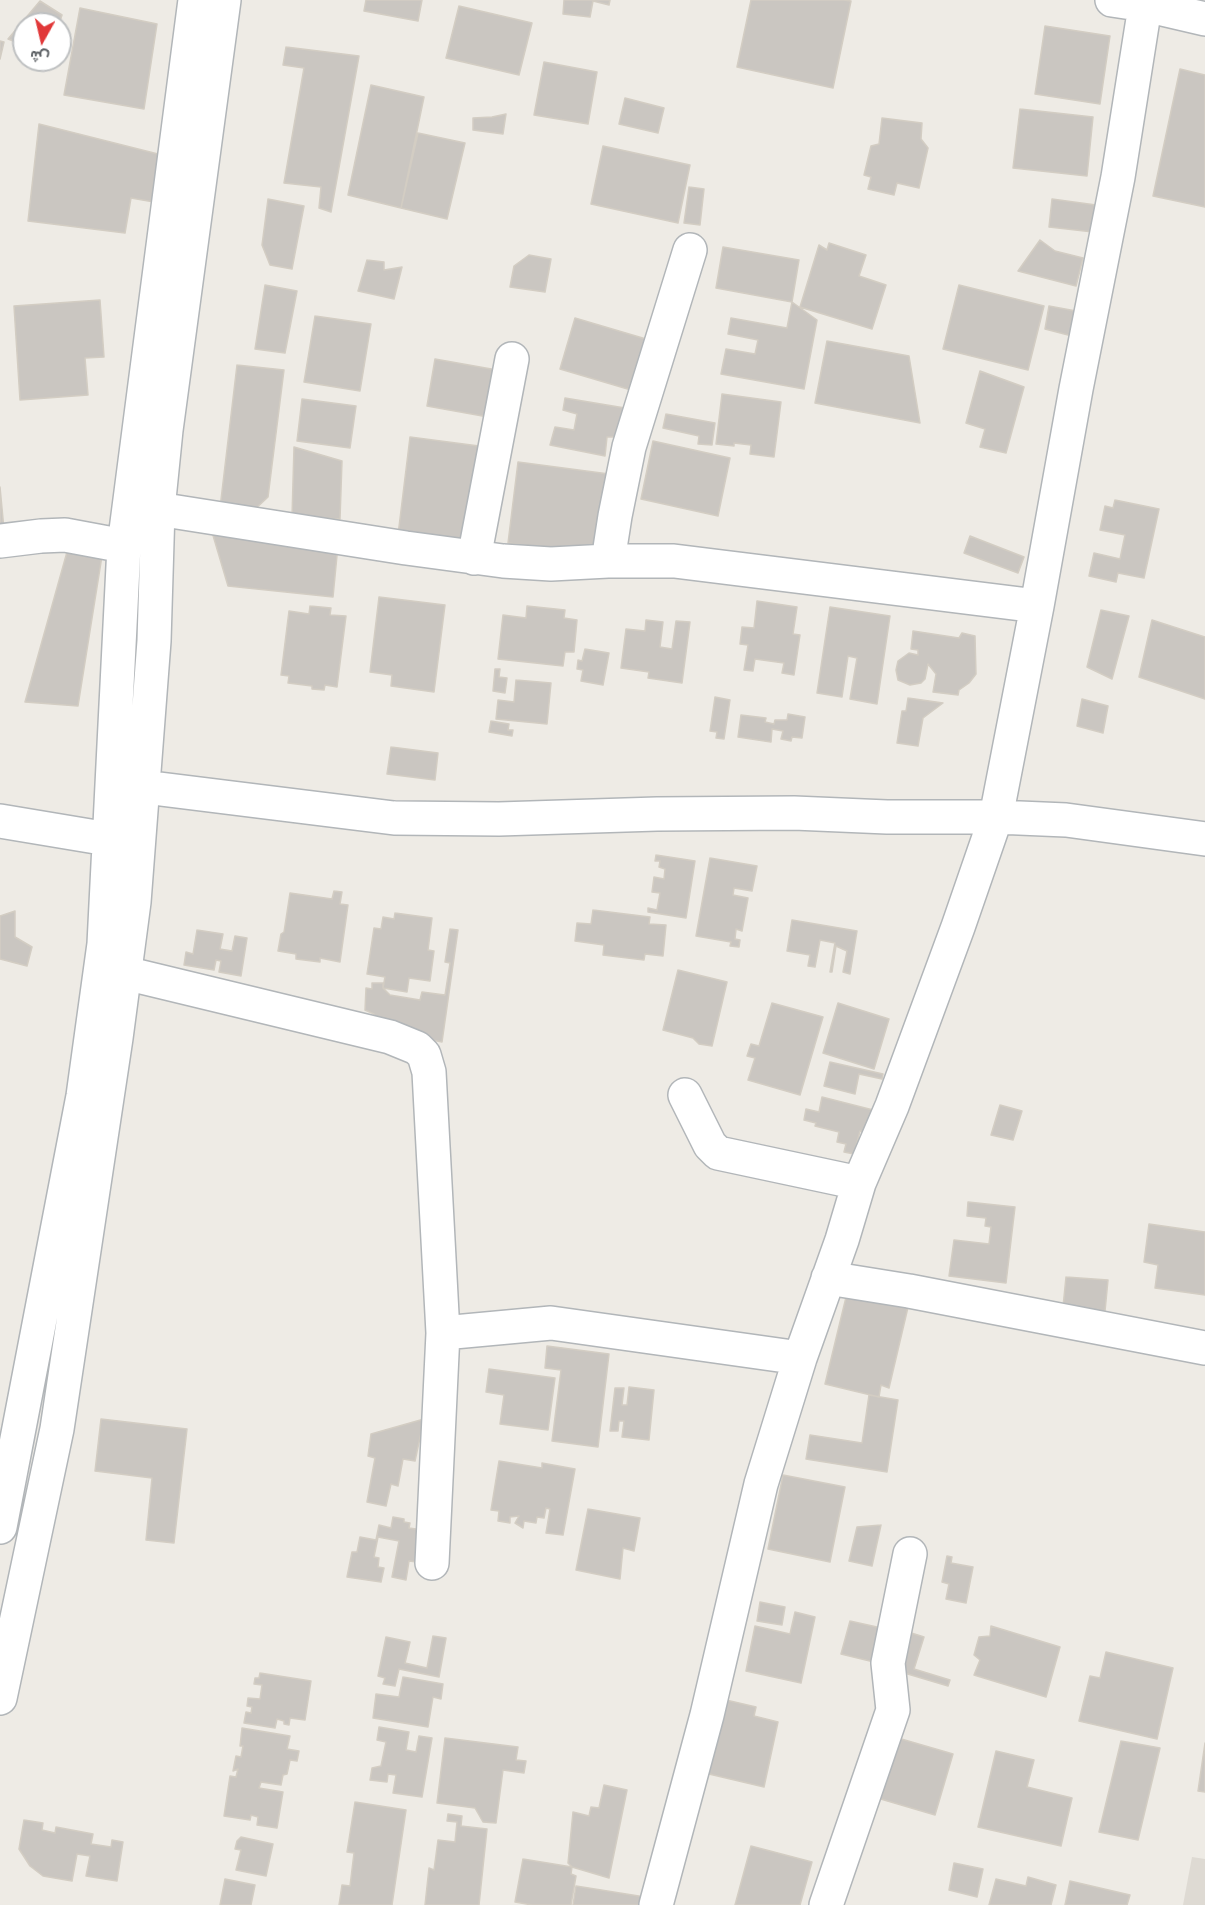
<!DOCTYPE html>
<html>
<head>
<meta charset="utf-8">
<style>
	body { margin:0 }
	#map { position:relative; width:1205px; height:1905px; overflow:hidden; background:#eeebe5; font-family:"Asap Condensed",Vazirmatn,sans-serif }
	canvas { display:block }
	.north { position:absolute; left:12px; top:12px; width:60px; height:60px; box-sizing:border-box; background:#fff; border:2px solid #bec0c1; border-radius:50%; rotate:188deg; font-size:16px; font-weight:700; line-height:24px; text-align:center; color:#5d6165 }
	.north::after { content:''; display:block; margin:auto; width:21px; height:27px; background:#e13839; clip-path:polygon(50% 0,100% 100%,50% 72%,0 100%) }
</style>
</head>
<body>
<div id="map">
<canvas width="1205" height="1905"></canvas>
<div class="north">ش</div>
</div>
<script>
const c = document.querySelector('canvas').getContext('2d');
c.lineJoin = 'round';
function fill(path, color) {
  c.fillStyle = color;
  c.fill(path, 'evenodd');
}
function toPath(rows) {
  const path = new Path2D();
  for (const r of rows) {
    path.moveTo(r[0], r[1]);
    for (let i = 2; i < r.length; i += 2) path.lineTo(r[i], r[i + 1]);
  }
  return path;
}
function stroke(path, color, width, dash) {
  c.strokeStyle = color;
  c.lineWidth = width;
  c.lineCap = dash ? 'butt' : 'round';
  c.setLineDash(dash || []);
  c.stroke(path);
}
fill(toPath([
	[1192,1857,1205,1859,1205,1905,1183,1905]
]), '#dedad3');
const building = toPath([
	[366,0,422,0,418,21,364,11,366,0],
	[564,0,610,0,609,5,593,1,590,17,563,14,564,0],
	[751,0,844,0,851,1,833,88,737,67,751,0],
	[40,1,62,15,59,24,24,24,24,45,8,39,40,1],
	[459,6,532,23,519,75,446,58,459,6],
	[80,8,157,24,144,109,64,95,80,8],
	[1045,26,1110,36,1100,104,1035,94,1045,26],
	[0,41,4,42,0,59,0,41],
	[286,47,359,56,331,212,319,208,321,187,284,183,304,68,283,65,286,47],
	[544,62,597,72,588,124,534,115,544,62],
	[1180,69,1205,75,1205,207,1153,196,1180,69],
	[371,85,424,97,401,208,348,195,371,85],
	[625,98,664,108,658,133,619,124,625,98],
	[1020,109,1093,117,1087,176,1013,168,1020,109],
	[506,114,503,134,473,130,473,118,492,117,506,114],
	[882,118,922,123,921,139,928,148,919,188,897,183,894,195,868,189,871,177,864,175,871,146,879,144,882,118],
	[39,124,162,155,154,202,131,198,125,233,28,221,39,124],
	[418,133,465,143,447,219,401,208,418,133],
	[603,146,690,165,678,223,591,204,603,146],
	[689,187,704,189,700,225,684,223,689,187],
	[268,199,304,206,292,269,270,265,262,245,268,199],
	[1052,199,1096,205,1093,232,1049,227,1052,199],
	[1040,240,1055,251,1083,258,1076,286,1018,271,1040,240],
	[829,243,866,255,859,276,886,285,872,329,800,307,819,245,827,250,829,243],
	[723,247,799,260,792,302,716,288,723,247],
	[529,255,551,259,545,292,510,287,514,266,529,255],
	[367,260,384,262,384,270,402,267,394,299,358,291,367,260],
	[265,285,297,291,285,353,255,349,265,285],
	[959,285,1044,306,1028,370,943,349,959,285],
	[100,300,104,357,85,358,88,395,20,400,14,306,100,300],
	[792,302,817,320,804,389,721,374,726,349,755,354,758,340,728,334,731,318,787,328,792,302],
	[1049,306,1076,311,1072,336,1045,329,1049,306],
	[315,316,371,324,360,391,304,382,315,316],
	[575,318,646,339,631,390,560,369,575,318],
	[827,341,909,356,920,423,815,403,827,341],
	[435,359,497,370,488,417,427,406,435,359],
	[237,365,284,370,268,497,252,512,220,508,237,365],
	[980,371,1024,387,1006,453,980,447,985,429,966,423,980,371],
	[722,394,781,402,774,457,750,454,751,445,734,443,734,446,716,444,722,394],
	[565,398,631,409,616,437,607,437,605,456,550,445,555,427,574,430,577,414,563,410,565,398],
	[302,399,356,406,350,448,297,441,302,399],
	[666,414,715,423,712,445,698,444,699,436,663,428,666,414],
	[410,437,479,446,467,543,398,535,410,437],
	[653,441,730,458,718,516,641,499,653,441],
	[294,447,342,461,340,519,292,517,294,447],
	[518,462,609,474,598,555,508,543,518,462],
	[0,487,5,540,0,540,0,487],
	[1115,500,1159,509,1144,578,1118,573,1116,582,1089,576,1094,553,1120,559,1125,535,1100,530,1105,506,1113,508,1115,500],
	[212,532,338,545,333,597,228,586,212,532],
	[970,536,1024,557,1018,573,964,553,970,536],
	[67,552,102,556,78,706,25,702,67,552],
	[379,597,445,605,434,692,391,686,392,675,370,672,379,597],
	[757,601,797,607,793,634,800,635,794,675,782,673,784,663,755,659,753,671,744,670,748,645,740,644,742,627,754,628,757,601],
	[310,606,331,608,330,615,346,616,337,687,325,685,324,690,312,689,312,686,288,683,289,676,281,675,289,611,309,614,310,606],
	[527,606,565,610,564,618,577,620,574,652,565,652,563,666,498,659,503,615,526,618,527,606],
	[830,607,890,616,877,704,850,699,857,658,848,656,842,697,817,693,830,607],
	[1101,610,1129,616,1112,679,1087,667,1101,610],
	[646,620,663,622,660,647,672,649,676,621,690,622,682,683,648,678,649,672,621,668,626,629,645,631,646,620],
	[1152,620,1205,637,1205,699,1139,677,1152,620],
	[913,631,959,638,962,633,975,636,976,674,969,683,959,690,958,695,933,692,936,674,928,664,925,679,921,683,910,685,898,680,896,670,898,661,909,653,918,655,918,650,911,649,913,631],
	[585,649,609,653,603,685,581,681,583,670,577,669,578,660,582,661,585,649],
	[495,669,500,669,499,677,507,678,505,693,493,691,495,669],
	[516,680,551,683,547,724,496,719,498,700,514,702,516,680],
	[715,697,730,700,724,739,716,738,717,732,710,731,715,697],
	[908,698,943,703,923,718,918,746,897,743,902,711,906,711,908,698],
	[1082,699,1108,706,1103,733,1077,726,1082,699],
	[788,714,805,717,802,738,792,737,791,741,781,739,783,731,772,729,771,742,738,737,741,715,766,718,765,722,774,724,775,720,787,720,788,714],
	[491,721,509,724,508,730,513,730,512,736,489,732,491,721],
	[391,747,438,753,435,780,387,774,391,747],
	[656,855,695,861,686,918,648,912,648,908,657,910,660,893,652,892,654,877,664,879,665,869,659,867,660,861,655,861,656,855],
	[710,858,757,866,752,891,734,888,733,895,748,898,742,931,736,929,735,939,740,940,739,947,730,946,731,942,696,936,710,858],
	[334,891,342,892,340,904,348,905,340,962,320,958,320,962,296,959,296,954,278,951,281,934,284,932,290,893,332,899,334,891],
	[593,910,650,917,649,924,666,925,663,956,645,954,644,960,603,955,604,945,575,941,577,923,591,924,593,910],
	[15,911,15,937,32,947,27,966,0,959,0,916,15,911],
	[395,913,432,918,428,950,434,951,430,981,409,978,407,992,383,988,385,977,367,974,374,928,381,929,383,917,394,919,395,913],
	[792,920,857,931,850,974,843,972,847,951,836,946,832,972,830,972,835,943,820,940,815,967,808,966,810,955,787,951,792,920],
	[450,929,458,930,442,1042,422,1038,422,1032,395,1028,373,1019,374,1014,365,1010,366,988,372,989,372,983,383,983,383,988,390,995,420,1000,422,992,445,995,450,963,445,962,450,929],
	[197,930,223,934,220,949,232,951,235,936,247,938,241,976,219,972,221,961,216,960,214,970,184,965,186,952,193,954,197,930],
	[678,970,727,982,712,1046,699,1044,693,1038,663,1030,678,970],
	[772,1003,823,1017,800,1095,748,1080,755,1058,747,1056,751,1044,759,1046,772,1003],
	[838,1003,889,1019,874,1069,823,1053,838,1003],
	[830,1062,883,1074,882,1079,859,1074,855,1094,824,1086,830,1062],
	[822,1097,881,1112,875,1135,860,1131,854,1154,844,1152,846,1144,837,1142,839,1132,815,1126,816,1123,804,1120,806,1109,819,1112,822,1097],
	[1000,1105,1022,1111,1013,1140,991,1135,1000,1105],
	[968,1202,1015,1207,1006,1283,949,1276,954,1240,989,1244,991,1227,985,1226,986,1218,967,1216,968,1202],
	[1149,1224,1205,1232,1205,1295,1155,1288,1158,1265,1144,1262,1149,1224],
	[1066,1277,1108,1280,1105,1311,1063,1307,1066,1277],
	[848,1289,909,1303,889,1388,881,1385,879,1397,825,1384,848,1289],
	[547,1346,609,1354,598,1447,552,1441,561,1370,545,1368,547,1346],
	[489,1369,555,1378,548,1430,500,1424,504,1395,486,1392,489,1369],
	[629,1387,654,1390,649,1440,622,1437,624,1421,619,1421,618,1431,610,1431,615,1388,624,1388,622,1405,627,1405,629,1387],
	[869,1395,898,1400,887,1472,806,1459,810,1435,862,1443,869,1395],
	[101,1419,187,1429,174,1543,146,1540,152,1478,95,1471,101,1419],
	[424,1419,415,1461,403,1459,398,1486,391,1484,386,1506,367,1502,375,1458,368,1456,371,1434,424,1419],
	[499,1461,542,1468,542,1463,575,1469,563,1535,546,1533,550,1509,546,1508,544,1518,537,1517,536,1523,524,1521,523,1528,515,1523,519,1516,510,1517,510,1523,498,1521,499,1511,491,1510,499,1461],
	[783,1475,845,1487,830,1562,768,1549,783,1475],
	[588,1509,640,1518,634,1551,623,1548,620,1579,576,1570,588,1509],
	[393,1517,404,1519,404,1522,410,1523,409,1528,423,1530,417,1562,409,1561,406,1580,392,1577,399,1541,378,1537,374,1557,379,1558,378,1567,384,1568,381,1582,347,1577,352,1552,357,1552,360,1537,376,1540,379,1525,391,1528,393,1517],
	[881,1525,872,1566,849,1561,857,1527,881,1525],
	[947,1556,952,1557,951,1563,973,1567,966,1603,946,1599,949,1584,942,1582,947,1556],
	[760,1602,785,1607,782,1625,757,1621,760,1602],
	[795,1612,815,1617,801,1683,746,1671,755,1626,790,1634,795,1612],
	[850,1621,886,1629,878,1663,841,1654,850,1621],
	[991,1626,1060,1647,1046,1697,974,1675,980,1660,974,1655,979,1637,990,1636,991,1626],
	[905,1631,924,1637,914,1669,950,1680,948,1686,901,1672,905,1631],
	[433,1636,446,1638,439,1677,399,1669,395,1686,383,1684,385,1678,378,1676,386,1637,410,1642,405,1663,427,1668,433,1636],
	[1106,1652,1173,1668,1157,1739,1079,1721,1090,1676,1100,1678,1106,1652],
	[260,1673,311,1681,305,1720,290,1718,289,1725,284,1724,284,1721,277,1719,275,1728,244,1723,246,1712,251,1713,252,1707,247,1706,248,1698,260,1699,262,1685,254,1684,255,1678,259,1678,260,1673],
	[403,1677,443,1684,441,1699,433,1697,428,1727,373,1718,376,1694,399,1697,403,1677],
	[726,1700,756,1707,754,1716,778,1722,764,1787,709,1774,726,1700],
	[379,1727,409,1732,406,1750,416,1752,419,1736,432,1738,422,1797,393,1793,396,1775,388,1774,387,1782,370,1780,372,1768,381,1766,386,1742,377,1740,379,1727],
	[242,1728,290,1736,287,1749,299,1751,297,1761,290,1760,287,1774,283,1775,281,1785,261,1782,259,1788,283,1792,277,1828,257,1825,258,1817,251,1815,250,1820,224,1816,230,1776,236,1777,238,1769,233,1771,236,1756,241,1757,243,1746,240,1746,242,1728],
	[891,1736,953,1754,935,1815,874,1797,891,1736],
	[445,1738,518,1747,516,1760,526,1761,524,1773,503,1770,496,1823,483,1822,475,1808,437,1803,445,1738],
	[1121,1741,1160,1748,1138,1840,1099,1832,1121,1741],
	[1205,1743,1205,1792,1198,1791,1205,1743],
	[996,1751,1034,1760,1027,1787,1072,1798,1061,1846,978,1827,996,1751],
	[604,1785,627,1790,609,1878,572,1867,568,1863,573,1812,589,1816,591,1807,599,1808,604,1785],
	[355,1802,406,1810,392,1905,339,1905,342,1885,350,1886,354,1853,347,1852,355,1802],
	[448,1814,462,1816,461,1826,487,1829,479,1905,425,1905,429,1868,434,1870,438,1840,455,1842,457,1822,447,1821,448,1814],
	[24,1820,43,1823,42,1830,55,1833,56,1827,93,1834,91,1844,111,1847,112,1840,123,1842,117,1881,86,1876,90,1856,77,1854,72,1881,43,1876,30,1866,19,1849,24,1820],
	[241,1837,273,1844,266,1876,236,1870,241,1850,235,1849,237,1841,241,1837],
	[751,1846,812,1862,800,1905,735,1905,751,1846],
	[523,1859,572,1867,571,1874,576,1876,571,1905,532,1905,515,1902,523,1859],
	[954,1863,983,1869,977,1897,949,1890,954,1863],
	[1028,1877,1056,1885,1051,1905,989,1905,996,1879,1026,1886,1028,1877],
	[225,1879,255,1885,251,1905,220,1905,225,1879],
	[1070,1881,1130,1895,1127,1905,1065,1905,1070,1881],
	[576,1886,645,1897,643,1905,573,1905,576,1886]
]);
fill(building, '#cac6c1');
stroke(building, '#d3cdc3', 1.5);
const minor = toPath([
	[1112,0,1145,5,1205,19],
	[158,509,406,548,503,561,551,564,608,561,674,561,1037,606],
	[0,541,41,536,65,535,124,546],
	[474,558,512,359],
	[608,561,615,516,629,447,690,250],
	[144,787,394,818,499,819,657,814,794,813,887,817,996,817,1066,820,1205,839],
	[0,821,108,839],
	[125,973,390,1037,417,1048,424,1055,429,1072,443,1333,432,1563],
	[685,1095,710,1145,718,1153,859,1183],
	[828,1278,909,1291,1205,1348],
	[443,1333,551,1323,800,1358],
	[0,1527,83,1096,104,944,124,546,195,0],
	[0,1698,57,1429,116,1038,134,902,154,641,158,509,166,430,224,0],
	[656,1905,707,1715,761,1484,800,1358,842,1240,859,1183,892,1106,958,927,996,817,1037,606,1076,389,1118,177,1146,0],
	[826,1905,893,1710,888,1663,910,1554]
]);
stroke(minor, '#b2b6b9', 36);
stroke(minor, '#fff', 33);
</script>
</body>
</html>
